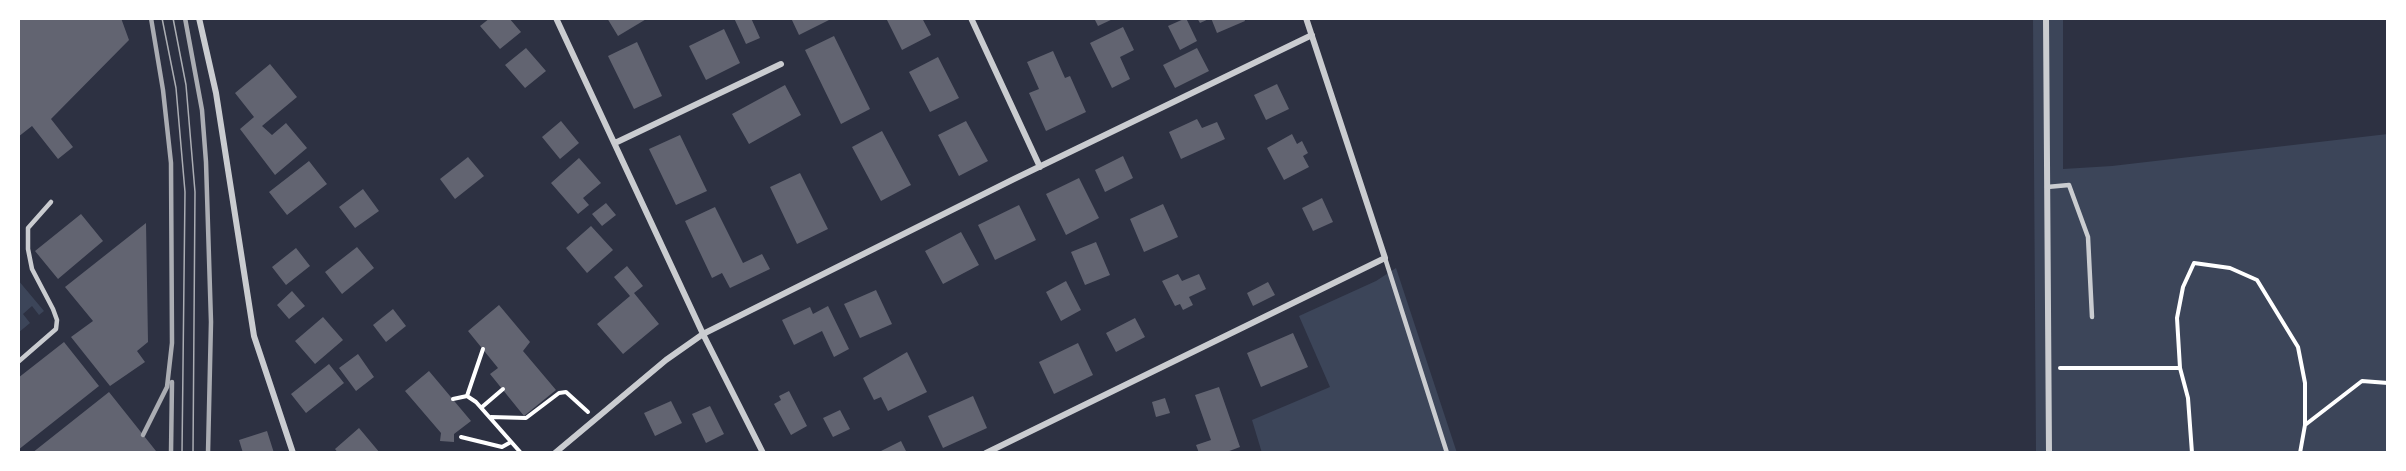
<!DOCTYPE html>
<html>
<head>
<meta charset="utf-8">
<style>
	body { margin:0 }
	#map { position:relative; width:2406px; height:471px; overflow:hidden; background:#2d3142; font-family:"Golos Text",sans-serif }
	canvas { display:block }
	.frame { position:absolute; inset:0; border:20px solid #fff; pointer-events:none }
</style>
</head>
<body>
<div id="map">
<canvas width="2406" height="471"></canvas>
<div class="frame"></div>
</div>
<script>
const c = document.querySelector('canvas').getContext('2d');
c.lineJoin = 'round';
function fill(path, color) {
  c.fillStyle = color;
  c.fill(path, 'evenodd');
}
function toPath(rows) {
  const path = new Path2D();
  for (const r of rows) {
    path.moveTo(r[0], r[1]);
    for (let i = 2; i < r.length; i += 2) path.lineTo(r[i], r[i + 1]);
  }
  return path;
}
function stroke(path, color, width, dash) {
  c.strokeStyle = color;
  c.lineWidth = width;
  c.lineCap = dash ? 'butt' : 'round';
  c.setLineDash(dash || []);
  c.stroke(path);
}
fill(toPath([
	[2033,18,2063,18,2063,169,2112,166,2388,134,2388,453,2036,453],
	[1396,268,1457,453,1262,453,1252,420,1330,387,1299,316,1376,281],
	[18,280,44,311,39,315,32,306,23,314,30,323,18,333]
]), '#3c4559');
fill(toPath([
	[18,18,121,18,129,40,51,119,73,147,58,159,32,126,18,137],
	[490,18,509,18,521,32,500,49,480,26],
	[607,18,648,18,618,36],
	[734,18,751,18,760,38,746,44],
	[791,18,833,18,799,35],
	[886,18,922,18,931,35,902,50],
	[1094,18,1115,18,1098,26],
	[1186,18,1197,41,1180,50,1168,26],
	[1197,18,1244,18,1245,21,1217,33,1211,18,1200,23],
	[1123,27,1134,50,1120,57,1130,79,1112,88,1090,43],
	[724,29,740,63,706,80,689,46],
	[834,36,870,109,841,124,805,50],
	[637,42,662,96,634,109,608,56],
	[526,48,546,71,525,88,505,65],
	[1197,48,1209,71,1175,88,1163,65],
	[1053,51,1065,78,1070,76,1086,112,1046,131,1029,93,1039,89,1027,62],
	[938,57,959,98,930,112,909,72],
	[270,64,297,97,262,126,272,135,286,123,307,148,275,175,240,129,254,117,235,93],
	[1277,84,1289,109,1266,120,1254,95],
	[785,85,801,115,749,144,732,114],
	[1197,119,1202,128,1217,122,1225,139,1181,159,1169,132],
	[561,121,579,143,560,159,542,137],
	[966,121,988,161,959,176,938,135],
	[882,131,911,185,881,201,852,147],
	[1292,134,1297,144,1302,141,1308,153,1303,156,1309,167,1284,180,1267,148],
	[680,135,707,191,676,205,649,149],
	[1123,156,1133,178,1105,192,1095,170],
	[468,157,484,176,455,199,440,179],
	[579,158,601,183,583,198,589,205,578,214,551,183],
	[309,161,327,184,287,215,269,192],
	[800,173,828,229,797,244,770,187],
	[1079,178,1099,218,1066,235,1046,194],
	[363,189,379,211,355,228,339,207],
	[1322,198,1333,222,1313,231,1302,208],
	[606,203,616,215,602,226,592,214],
	[1163,204,1178,237,1144,252,1130,219],
	[1019,205,1036,240,995,260,978,225],
	[715,207,743,263,762,254,770,269,730,288,722,273,712,278,685,221],
	[81,214,103,241,58,279,35,251],
	[146,223,148,342,137,351,145,362,110,386,71,337,93,321,65,287],
	[591,226,613,250,587,273,566,248],
	[961,232,979,265,943,284,925,251],
	[1096,242,1110,275,1085,285,1071,252],
	[357,247,374,268,342,294,325,272],
	[296,248,310,266,286,285,272,267],
	[627,266,643,286,634,293,659,324,623,354,597,324,630,296,614,277],
	[1178,274,1182,281,1199,274,1206,289,1189,297,1193,305,1183,310,1180,304,1175,306,1162,281],
	[1066,281,1081,310,1061,321,1046,292],
	[1268,282,1275,295,1253,306,1247,293],
	[876,290,892,324,860,338,844,304],
	[292,291,305,306,289,319,277,305],
	[499,305,530,342,523,351,556,390,524,416,490,374,498,368,468,331],
	[828,306,849,349,834,357,822,331,794,345,782,320,810,307,813,314],
	[393,309,406,326,386,342,373,325],
	[323,317,343,340,315,364,295,341],
	[1135,318,1145,337,1116,352,1106,333],
	[1293,333,1308,367,1261,387,1247,353],
	[64,342,99,386,18,450,18,378],
	[1078,343,1093,375,1054,394,1039,362],
	[907,352,927,392,888,411,881,397,874,400,863,378],
	[358,354,374,377,356,391,339,368],
	[329,364,344,383,306,413,291,394],
	[429,371,471,421,454,434,454,442,440,441,441,433,405,391],
	[1219,387,1240,447,1224,453,1199,453,1196,445,1211,440,1195,395],
	[789,391,807,426,791,435,774,404,781,400,779,396],
	[109,392,156,451,154,453,32,453],
	[973,396,987,428,943,448,928,416],
	[1165,398,1170,413,1156,417,1152,402],
	[671,401,682,423,655,436,644,413],
	[710,406,724,434,706,443,692,414],
	[840,410,850,429,833,437,823,418],
	[359,428,380,453,338,453,335,449],
	[267,431,274,453,243,453,239,440],
	[901,441,907,453,877,453]
]), '#626471');
stroke(toPath([
	[2060,368,2180,368,2177,318,2183,287,2194,263,2230,268,2257,280,2298,347,2305,383,2305,425,2362,381,2388,383],
	[2180,368,2188,398,2192,453],
	[467,396,483,349],
	[453,399,467,396,476,402,521,453],
	[482,407,503,389],
	[491,417,526,418,559,393,566,392,588,412],
	[461,437,502,447,511,442],
	[2300,453,2305,425]
]), '#fff', 4);
stroke(toPath([
	[2047,187,2069,185,2088,237,2092,317],
	[1385,258,1447,453],
	[18,362,56,329,57,320,53,309,32,269,28,249,28,228,51,202]
]), '#caccd0', 4.5);
stroke(toPath([
	[199,18,216,93,254,336,293,453],
	[556,18,703,334,763,453],
	[971,18,1040,167],
	[2046,18,2049,453],
	[615,143,781,64],
	[555,453,666,360,703,334,1014,179,1312,35],
	[986,453,1385,258,1306,18]
]), '#caccd0', 6);
stroke(toPath([
	[162,18,176,88,185,192,182,453],
	[173,18,186,85,195,192,193,453]
]), '#abadb3', 1.5);
stroke(toPath([
	[185,18,202,110,206,162,211,322,208,453],
	[143,435,167,387,172,343,171,163,163,90,151,18],
	[171,453,172,382]
]), '#abadb3', 4.5);
</script>
</body>
</html>
